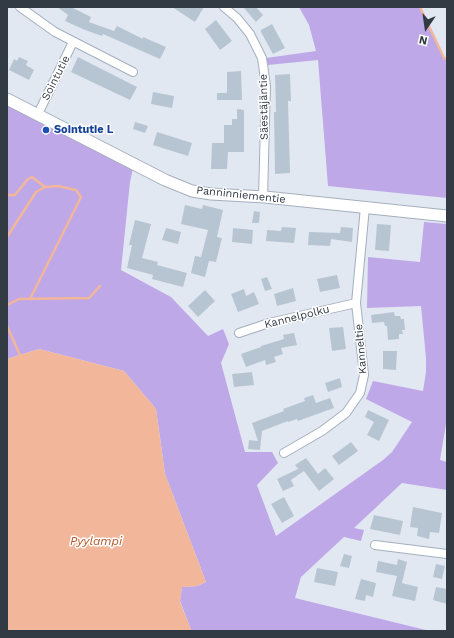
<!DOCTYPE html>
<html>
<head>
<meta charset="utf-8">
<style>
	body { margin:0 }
	#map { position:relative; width:454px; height:638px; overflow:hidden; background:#e2e8f2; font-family:"Work Sans",sans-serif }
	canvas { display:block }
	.frame { position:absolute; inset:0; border:8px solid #323a43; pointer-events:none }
	.north { position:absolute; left:406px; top:8px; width:40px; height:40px; -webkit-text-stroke:3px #fff; paint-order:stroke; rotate:193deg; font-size:11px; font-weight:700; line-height:16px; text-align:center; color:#323a43 }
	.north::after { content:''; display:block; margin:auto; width:14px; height:18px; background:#323a43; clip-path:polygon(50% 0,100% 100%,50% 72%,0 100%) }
</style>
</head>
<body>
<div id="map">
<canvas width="454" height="638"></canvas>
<div class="frame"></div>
<div class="north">N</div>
</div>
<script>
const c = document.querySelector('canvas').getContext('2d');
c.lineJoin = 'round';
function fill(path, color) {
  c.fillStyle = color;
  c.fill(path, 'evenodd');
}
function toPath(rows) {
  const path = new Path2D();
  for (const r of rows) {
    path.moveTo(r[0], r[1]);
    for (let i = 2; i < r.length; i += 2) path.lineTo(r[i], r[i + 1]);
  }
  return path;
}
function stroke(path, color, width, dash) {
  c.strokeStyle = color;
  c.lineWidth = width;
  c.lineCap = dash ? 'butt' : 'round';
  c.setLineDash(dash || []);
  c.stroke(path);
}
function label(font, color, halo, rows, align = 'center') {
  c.font = font + ' "Work Sans",sans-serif';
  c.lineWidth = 3;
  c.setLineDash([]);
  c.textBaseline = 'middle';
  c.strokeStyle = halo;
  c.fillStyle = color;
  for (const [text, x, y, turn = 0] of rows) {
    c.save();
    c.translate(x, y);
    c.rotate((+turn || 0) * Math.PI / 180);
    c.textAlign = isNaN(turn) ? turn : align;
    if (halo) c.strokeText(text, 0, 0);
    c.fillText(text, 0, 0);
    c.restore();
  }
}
fill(toPath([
	[299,7,420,7,444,58,447,59,447,198,328,186,318,60,268,65,266,58,316,51,309,25],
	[7,99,134,164,130,182,121,270,171,297,208,336,223,329,229,344,221,363,245,452,272,452,278,463,257,485,276,536,383,460,392,452,412,422,366,399,373,381,423,391,426,372,426,358,421,306,367,308,368,257,420,262,424,222,447,224,447,418,440,460,447,462,447,490,402,483,354,528,364,530,361,541,344,537,301,577,295,598,430,631,191,631,190,627,180,601,182,587,197,586,206,582,165,474,156,409,124,371,39,349,7,359]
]), '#bfa8e8');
fill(toPath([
	[39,349,124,371,156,409,165,474,206,582,197,586,182,587,180,602,190,627,191,631,7,631,7,359]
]), '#f2b79b');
stroke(toPath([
	[420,7,444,58,447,59],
	[7,195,15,195,27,180,32,177,45,187],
	[7,237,36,192,45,187,58,186,76,190,81,197,30,299],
	[7,305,19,299,89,298,100,286],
	[7,326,20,355]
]), '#f2b79b', 2.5);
fill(toPath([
	[57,7,71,7,91,17,89,22,114,31,117,26,143,39,143,37,166,47,160,59,103,34,102,36,85,30,65,21,68,15],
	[172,7,204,7,195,22],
	[243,7,256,7,263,15,256,22],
	[216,20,232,41,220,50,205,29],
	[272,24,285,48,273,54,261,32,261,30],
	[19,57,28,61,26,65,34,70,29,80,9,70,14,59,17,61],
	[78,57,137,87,130,100,71,72],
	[241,71,242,100,217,100,217,93,227,93,227,72],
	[290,74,291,101,288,101,290,173,275,174,274,112,276,112,275,75],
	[153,92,174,96,172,108,151,104],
	[237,109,244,110,244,152,228,152,227,169,211,169,212,143,224,143,224,125,232,125,232,119,237,119],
	[135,122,148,126,145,133,133,129],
	[157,132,192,143,188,156,153,145],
	[185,205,202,209,203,205,223,210,217,237,222,238,216,262,209,261,205,277,191,273,195,256,201,257,208,230,181,224],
	[254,211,260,212,259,223,252,223],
	[135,220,151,224,142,258,158,262,157,265,187,273,183,287,152,279,153,275,127,268,132,245,129,245],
	[377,224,391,225,389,251,375,250],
	[282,227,296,228,294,243,266,241,267,230,281,231],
	[341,227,353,228,352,242,331,239,330,246,308,245,309,232,340,233],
	[166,228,181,232,178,244,162,240],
	[233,228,253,230,252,244,232,242],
	[337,275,340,288,320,292,317,279],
	[267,277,272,289,265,291,261,279],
	[293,288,296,301,277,306,274,294],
	[244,289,246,296,254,292,259,304,238,312,231,294],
	[205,290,215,301,198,317,188,306],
	[394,312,395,316,400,316,401,319,404,319,405,330,402,330,403,334,399,334,399,339,388,340,387,326,385,326,384,322,372,323,371,315],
	[343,327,346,349,332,351,329,328],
	[294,333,297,345,281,348,283,354,274,357,276,362,266,365,265,360,246,367,241,354,261,347,261,346,284,339,283,335],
	[383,351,397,351,396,370,383,369],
	[252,372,254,385,234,387,232,374],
	[340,378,342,387,328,392,325,383],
	[313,395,316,403,330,398,334,408,298,421,297,419,288,422,288,421,262,431,260,450,248,449,249,440,258,441,252,423,284,411,283,409,305,401,304,398],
	[368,410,389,420,379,441,367,435,374,422,365,417],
	[351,442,358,451,339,465,332,456],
	[306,458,318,474,325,468,334,479,319,491,304,471,291,480,294,486,283,491,277,479,298,469,295,465],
	[284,497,294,516,282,523,271,504],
	[413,507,442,513,439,533,430,532,429,539,417,536,418,528,410,527],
	[374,515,403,521,400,535,370,529],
	[344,554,352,556,349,568,340,566],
	[398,559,407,562,402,583,418,587,415,601,392,596,397,576,376,572,378,561,397,565],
	[436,564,445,566,442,579,433,577],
	[317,568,338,572,335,586,314,582],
	[361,579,376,583,373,597,366,595,365,601,355,599],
	[436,587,447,589,447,604,433,600]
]), '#b7c5d3');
const minor = toPath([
	[20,7,55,32,133,72],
	[224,7,237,18,250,34,262,58,266,86,263,197],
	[38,114,73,42],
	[239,333,269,323,356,303],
	[284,453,322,431,346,413,360,393,364,375,356,303,365,207],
	[375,545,447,554]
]);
const tertiary = toPath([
	[7,99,165,180,192,191,211,194,265,197,447,216]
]);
stroke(minor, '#a4afbd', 10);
stroke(tertiary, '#a4afbd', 13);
stroke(minor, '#fff', 8);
stroke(tertiary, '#fff', 11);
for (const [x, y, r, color] of [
	[46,130,4,"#1a4fb4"]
]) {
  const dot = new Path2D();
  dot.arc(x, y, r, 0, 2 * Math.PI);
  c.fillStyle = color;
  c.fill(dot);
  stroke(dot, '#fff', 1.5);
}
label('11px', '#323a43', '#fff', [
	["Sointutie",56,78,-63],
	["Säestäjäntie",264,107,-91],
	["Panninniementie",241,195,6],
	["Kannelpolku",297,317,-14],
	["Kanneltie",361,349,-95]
]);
label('bold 11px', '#164399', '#fff', [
	["Sointutie L",54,130]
], 'left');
label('italic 12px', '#b15729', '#fff', [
	["Pyylampi",96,541]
]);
</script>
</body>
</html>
